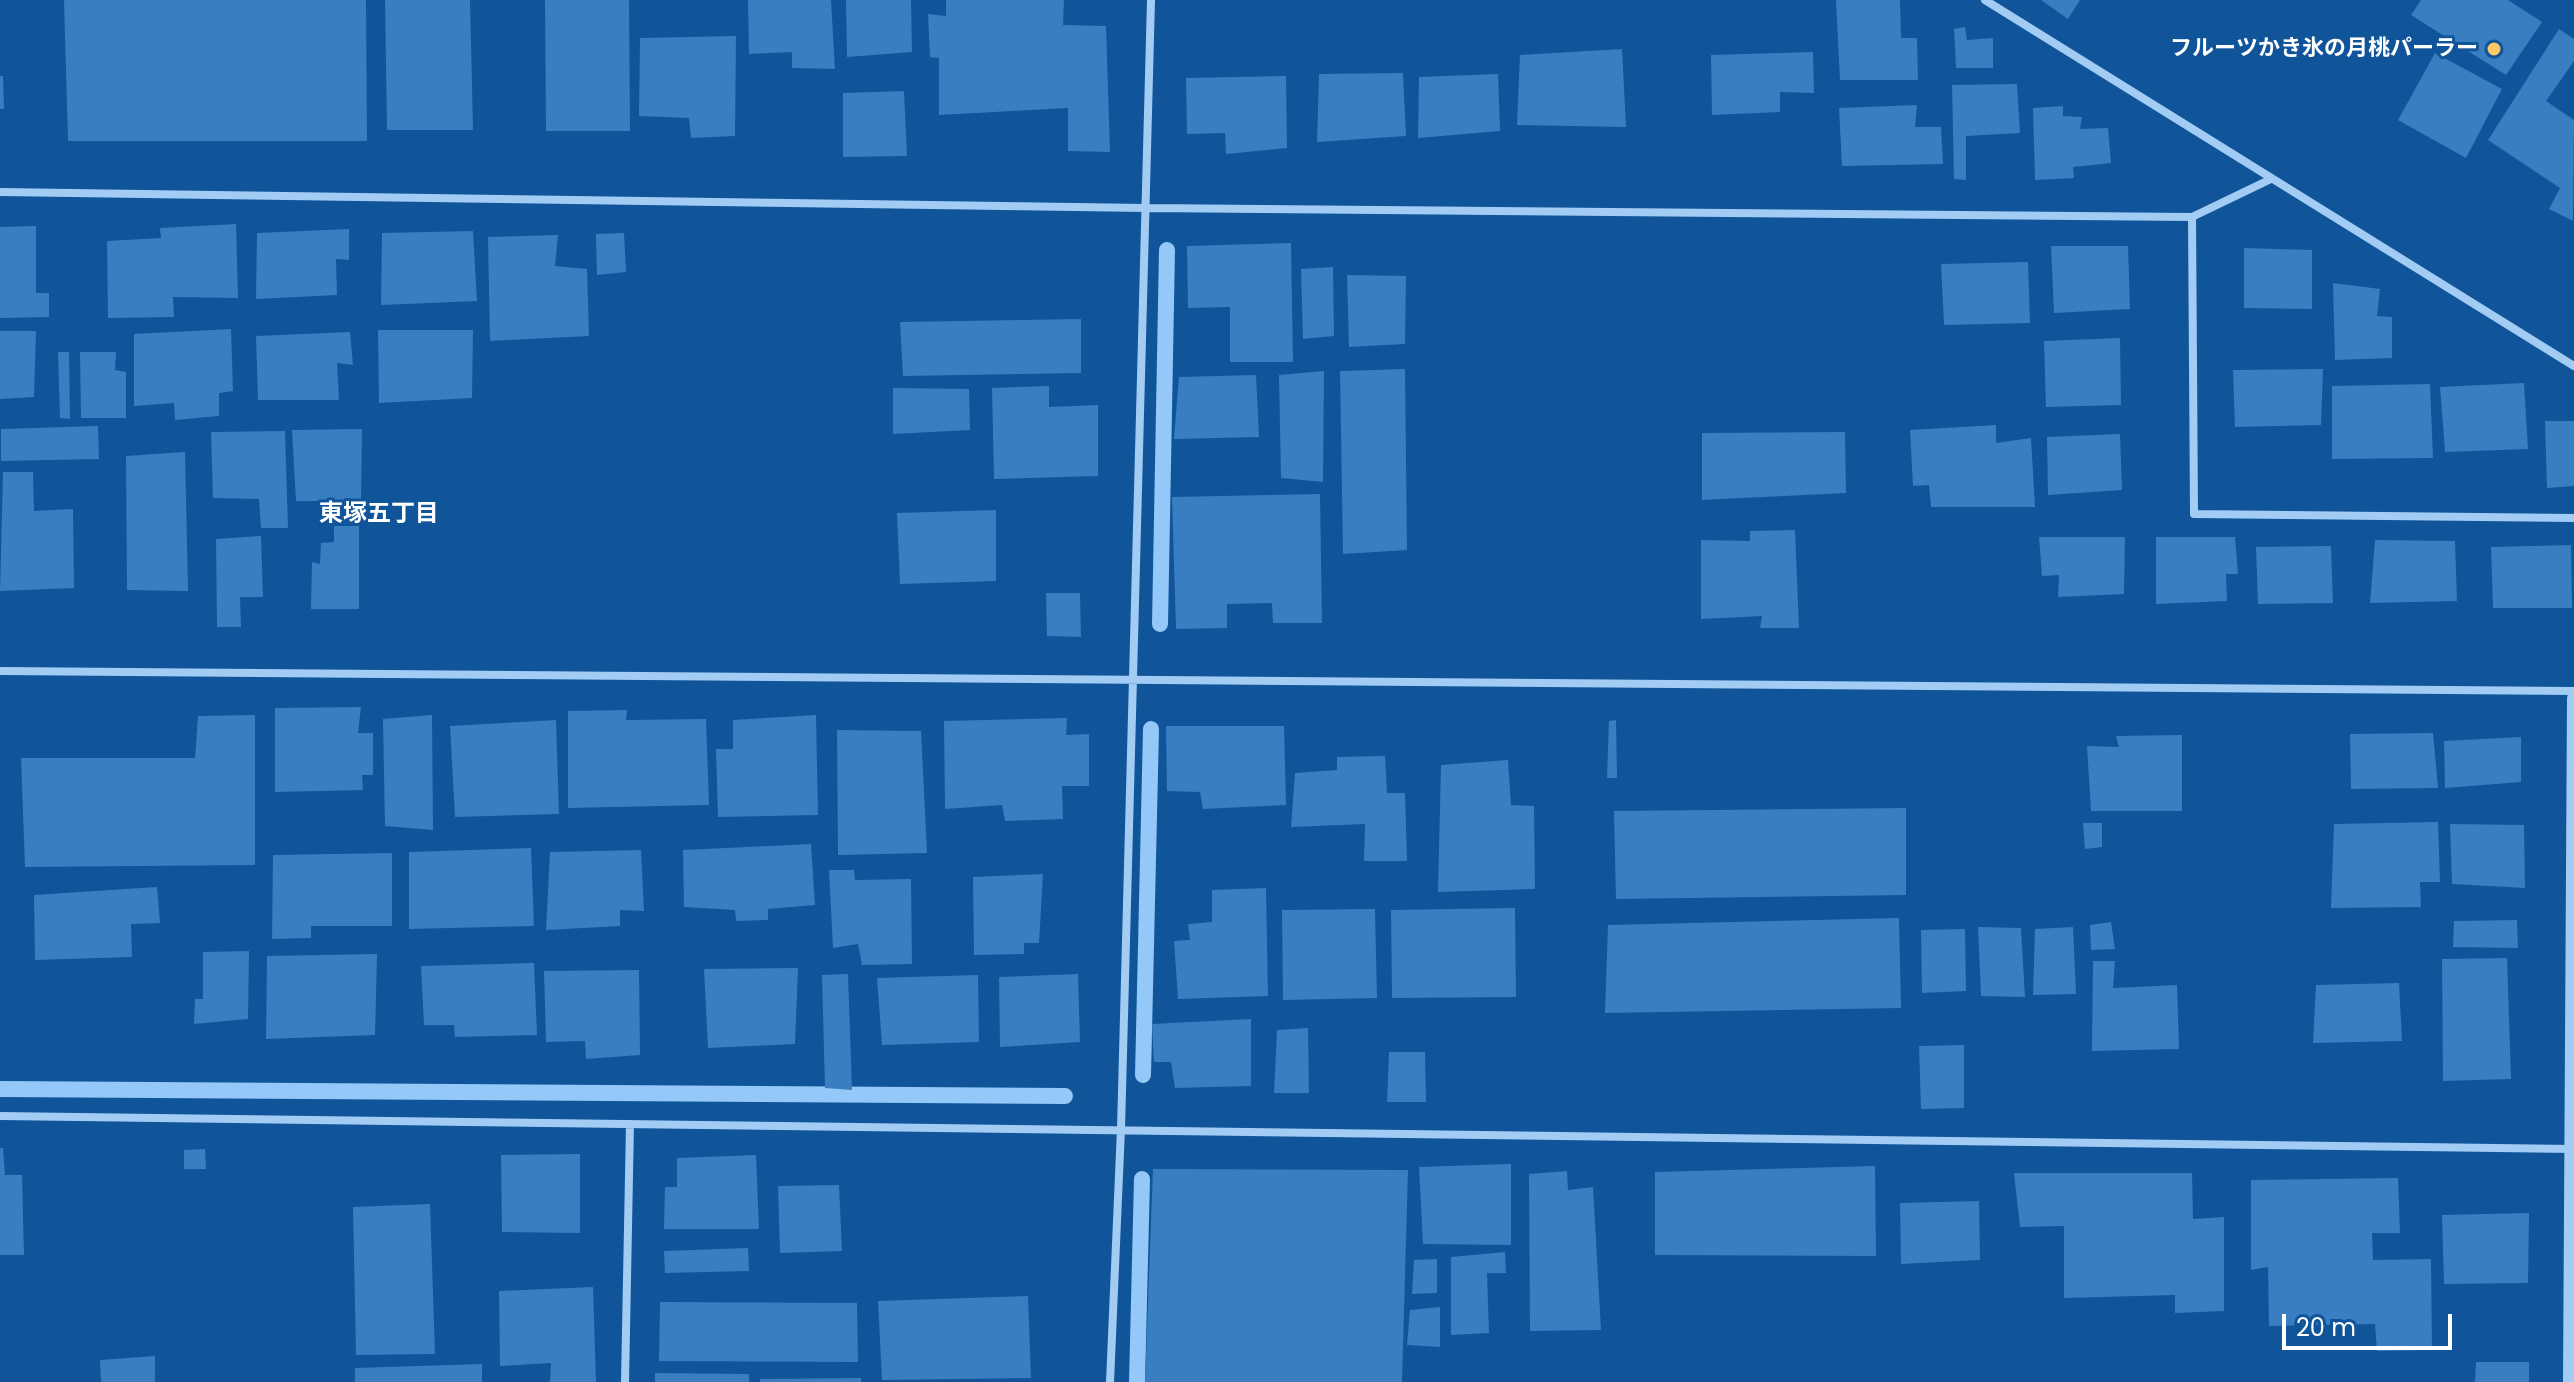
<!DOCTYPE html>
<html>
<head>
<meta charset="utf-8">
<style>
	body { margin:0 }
	#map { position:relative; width:2574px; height:1382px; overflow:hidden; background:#105499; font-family:Poppins,sans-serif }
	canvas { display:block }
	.scale { position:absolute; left:2282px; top:1314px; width:170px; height:36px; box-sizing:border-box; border:4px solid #fff; border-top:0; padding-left:10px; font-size:24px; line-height:28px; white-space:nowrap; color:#fff; -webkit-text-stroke:6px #105499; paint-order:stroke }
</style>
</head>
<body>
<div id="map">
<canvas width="2574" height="1382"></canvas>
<div class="scale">20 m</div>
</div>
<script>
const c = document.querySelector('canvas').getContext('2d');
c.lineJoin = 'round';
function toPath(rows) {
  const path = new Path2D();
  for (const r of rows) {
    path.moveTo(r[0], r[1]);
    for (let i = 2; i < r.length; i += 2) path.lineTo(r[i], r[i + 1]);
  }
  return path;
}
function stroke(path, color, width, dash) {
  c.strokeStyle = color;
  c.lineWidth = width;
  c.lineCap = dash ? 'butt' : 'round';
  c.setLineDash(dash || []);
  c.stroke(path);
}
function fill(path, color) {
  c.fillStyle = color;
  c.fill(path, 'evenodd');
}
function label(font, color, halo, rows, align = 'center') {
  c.font = font + ' Poppins,"Noto Sans JP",sans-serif';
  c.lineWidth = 6;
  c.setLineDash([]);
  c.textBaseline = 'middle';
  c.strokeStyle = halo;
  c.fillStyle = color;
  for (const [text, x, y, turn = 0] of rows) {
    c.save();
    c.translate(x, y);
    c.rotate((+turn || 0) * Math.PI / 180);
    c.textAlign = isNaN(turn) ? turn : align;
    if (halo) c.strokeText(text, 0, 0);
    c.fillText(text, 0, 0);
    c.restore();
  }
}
stroke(toPath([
	[1160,624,1167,250],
	[1143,1075,1151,729],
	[0,1089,1065,1096],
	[1137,1382,1142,1179]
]), '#93c8f8', 16);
fill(toPath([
	[64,0,366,0,367,141,68,141],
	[385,0,470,0,473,130,387,130],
	[545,0,629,0,630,131,546,131],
	[748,0,831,0,835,69,792,68,792,52,749,54],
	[846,0,911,0,912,52,847,57],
	[946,0,1064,0,1063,25,1106,26,1110,152,1068,151,1068,108,939,115,939,58,930,57,928,14,946,16],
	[1836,0,1900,0,1901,38,1917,38,1918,80,1840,80],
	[2041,0,2080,0,2068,19],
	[2421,0,2508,0,2542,22,2506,75,2411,15],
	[1965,27,1967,40,1993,38,1993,68,1956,68,1954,29],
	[2559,29,2574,39,2574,61,2546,101,2574,120,2573,221,2549,209,2560,188,2488,140],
	[736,36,735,136,691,138,689,118,639,116,640,38],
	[1622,49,1626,127,1517,125,1520,55],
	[1813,52,1814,93,1780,92,1780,112,1712,115,1711,55],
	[2435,53,2502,89,2466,158,2398,120],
	[1403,73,1406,136,1317,142,1319,74],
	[1498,74,1500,131,1418,138,1419,77],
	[0,76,3,76,4,109,0,109],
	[1286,76,1287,148,1226,154,1225,133,1187,134,1186,78],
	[2017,84,2020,133,1966,136,1966,180,1954,179,1952,85],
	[904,91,907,156,843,157,843,93],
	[1917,105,1915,127,1941,127,1943,164,1842,166,1839,108],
	[2063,106,2063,116,2082,117,2080,129,2108,128,2111,163,2073,167,2074,178,2035,180,2033,108],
	[236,224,238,298,173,297,174,317,108,318,107,241,161,238,160,228],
	[36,226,36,293,49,293,49,317,0,318,0,227],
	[349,229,349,260,336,259,337,295,256,299,257,233],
	[473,231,477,301,381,305,382,233],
	[624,233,626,272,597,275,596,234],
	[558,235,555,266,587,269,589,336,490,341,488,237],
	[1291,243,1293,362,1230,362,1230,307,1188,308,1187,246],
	[2051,246,2128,246,2130,309,2054,313],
	[2244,248,2312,250,2312,309,2244,308],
	[2028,262,2030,323,1944,325,1941,264],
	[1333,267,1334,336,1303,339,1301,269],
	[1347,275,1406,276,1405,344,1349,347],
	[2333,283,2380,289,2377,316,2392,317,2392,358,2335,360],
	[1081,319,1081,373,903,376,900,322],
	[231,329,233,391,219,393,219,416,175,420,174,403,134,406,134,334],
	[378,330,473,330,472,398,379,403],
	[0,331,36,331,34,397,0,399],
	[350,332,353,365,337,363,339,400,258,400,256,336],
	[2120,338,2121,405,2046,407,2044,341],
	[58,352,69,352,70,419,60,418],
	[80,352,116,352,115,370,126,372,126,418,81,418],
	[1405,369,1407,550,1343,554,1340,371],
	[2323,369,2321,425,2235,427,2233,370],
	[1324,371,1323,482,1281,478,1279,375],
	[1256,375,1259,437,1174,439,1179,377],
	[2524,383,2528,449,2445,452,2440,387],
	[2430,384,2433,458,2332,459,2332,386],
	[1049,386,1049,407,1098,405,1098,476,994,479,992,388],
	[893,388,969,389,970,430,893,434],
	[2545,421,2574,421,2574,486,2547,488],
	[1996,425,1996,443,2031,438,2035,507,1931,507,1929,485,1913,486,1910,430],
	[98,426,99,459,1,461,1,429],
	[362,429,361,501,296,501,292,430],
	[285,431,288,528,261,528,259,499,213,498,211,432],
	[1845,432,1846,493,1702,500,1702,433],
	[2120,434,2122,490,2048,495,2047,437],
	[185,452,188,591,127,590,126,456],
	[3,472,33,472,34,511,73,509,74,588,0,591],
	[1320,494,1322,623,1273,623,1272,603,1227,604,1227,628,1176,629,1172,497],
	[996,510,996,581,900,584,897,513],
	[334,526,359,526,359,609,311,609,312,562,320,564,321,543,334,542],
	[1795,530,1799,628,1760,628,1762,616,1701,619,1701,540,1750,541,1750,531],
	[261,536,263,597,240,597,241,627,217,627,216,539],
	[2039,537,2125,537,2124,594,2058,597,2059,575,2042,576],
	[2156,537,2235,537,2238,574,2226,574,2227,601,2156,604],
	[2375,540,2455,541,2457,601,2370,603],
	[2571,545,2572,608,2493,608,2491,547],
	[2331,546,2333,603,2258,604,2256,547],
	[1046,593,1080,593,1081,637,1047,636],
	[361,707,358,733,373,733,373,775,362,775,363,790,275,792,275,708],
	[627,710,626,720,706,719,709,805,568,808,568,711],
	[255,715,255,865,25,867,21,758,195,758,198,716],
	[432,715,433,830,385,826,383,719],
	[816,715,818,815,718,817,716,749,733,749,733,720],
	[1067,718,1066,735,1089,734,1089,786,1062,786,1063,819,1005,821,1002,805,945,809,944,721],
	[556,720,559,814,455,817,450,726],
	[1616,720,1617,778,1607,778,1609,721],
	[1166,726,1284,726,1286,805,1203,809,1200,792,1167,791],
	[837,730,921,731,927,853,838,855],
	[2433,733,2438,788,2351,789,2350,734],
	[2182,735,2182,811,2091,811,2087,746,2119,747,2116,736],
	[2521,737,2521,782,2445,788,2444,741],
	[1385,756,1387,793,1405,793,1407,861,1364,861,1365,824,1291,827,1295,773,1337,770,1337,757],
	[1508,760,1511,805,1534,806,1535,889,1438,892,1441,765],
	[1906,808,1906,895,1616,899,1614,811],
	[2438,822,2440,882,2420,882,2421,907,2331,908,2334,824],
	[2083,823,2102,823,2102,847,2085,849],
	[2450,824,2524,825,2525,888,2452,884],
	[811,844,815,905,768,909,768,920,736,921,735,910,684,907,683,850],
	[531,848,534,926,409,929,409,852],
	[641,850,644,911,620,910,620,926,546,930,550,852],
	[392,853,392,926,311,926,311,938,272,939,273,855],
	[829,870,854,870,855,880,911,879,912,964,862,965,858,944,833,948],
	[1043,874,1039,943,1024,943,1024,954,974,955,973,877],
	[157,887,160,923,131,924,132,957,35,960,34,895],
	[1266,888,1268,996,1178,999,1174,941,1190,940,1188,924,1212,922,1212,890],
	[1515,908,1516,997,1392,998,1391,910],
	[1375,909,1377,998,1283,1000,1282,910],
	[1899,918,1901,1008,1605,1013,1608,925],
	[2517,920,2518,948,2453,947,2454,921],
	[2111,922,2115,949,2091,950,2090,925],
	[1978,927,2021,928,2025,997,1981,996],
	[2073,927,2076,994,2033,995,2035,929],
	[1965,929,1966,991,1922,993,1921,930],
	[249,951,248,1019,194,1024,195,999,203,999,203,952],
	[377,954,375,1035,266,1039,267,956],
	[2507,958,2511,1079,2443,1081,2442,959],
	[2093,961,2115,961,2113,988,2177,985,2179,1049,2092,1051],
	[534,963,537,1035,455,1037,454,1025,424,1025,421,966],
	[798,968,795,1044,708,1048,704,969],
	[639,970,640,1055,586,1059,585,1041,546,1042,544,971],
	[848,974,852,1090,825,1088,822,975],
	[1078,974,1080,1042,1000,1047,999,977],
	[978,975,979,1042,882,1045,877,978],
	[2399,983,2402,1041,2313,1043,2316,985],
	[1251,1019,1251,1086,1175,1088,1171,1062,1154,1062,1152,1024],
	[1308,1028,1309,1093,1274,1093,1277,1030],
	[1964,1045,1964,1108,1921,1109,1919,1046],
	[1389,1052,1425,1052,1426,1102,1387,1102],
	[0,1148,3,1148,5,1175,22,1175,24,1255,0,1255],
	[205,1149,206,1169,184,1169,184,1150],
	[580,1154,580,1233,502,1232,501,1155],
	[756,1155,759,1229,664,1229,665,1187,677,1187,677,1158],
	[1511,1164,1511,1245,1423,1244,1419,1167],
	[1875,1166,1876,1256,1655,1255,1655,1172],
	[1153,1169,1408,1170,1402,1382,1145,1382],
	[1567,1171,1568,1190,1593,1187,1601,1330,1530,1331,1529,1174],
	[2014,1173,2192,1173,2193,1219,2224,1217,2224,1311,2175,1313,2175,1295,2064,1298,2064,1226,2020,1227],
	[2398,1178,2400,1233,2372,1233,2373,1260,2431,1259,2432,1350,2377,1351,2375,1324,2269,1326,2268,1267,2251,1270,2251,1180],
	[839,1185,842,1251,780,1253,778,1186],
	[1979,1201,1980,1260,1901,1264,1900,1203],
	[430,1204,435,1354,356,1355,353,1207],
	[2529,1213,2528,1283,2444,1284,2442,1215],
	[748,1248,749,1271,665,1273,664,1251],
	[1505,1252,1506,1273,1487,1273,1489,1333,1451,1335,1451,1257],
	[1437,1259,1437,1293,1412,1294,1414,1260],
	[593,1287,596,1382,550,1382,551,1363,500,1366,499,1291],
	[1028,1296,1031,1378,882,1380,878,1301],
	[660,1302,857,1303,858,1362,659,1361],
	[1440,1307,1440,1347,1407,1345,1410,1310],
	[155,1356,155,1382,101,1382,100,1360],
	[2476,1362,2529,1362,2529,1382,2475,1382],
	[482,1364,482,1382,355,1382,355,1368],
	[655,1373,749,1374,749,1382,655,1382],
	[861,1378,861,1382,760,1382,760,1379]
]), '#397ec1');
stroke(toPath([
	[1985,0,2574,366],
	[0,192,1146,208,2192,217,2271,179],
	[2192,217,2194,514,2574,518],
	[0,671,2574,691],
	[0,1116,2574,1149],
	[625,1382,630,1124],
	[1110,1382,1121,1129,1151,0]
]), '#a2ccf4', 8);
stroke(toPath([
	[2570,1382,2574,698]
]), '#a2ccf4', 14);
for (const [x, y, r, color] of [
	[2494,49,8,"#ffc965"]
]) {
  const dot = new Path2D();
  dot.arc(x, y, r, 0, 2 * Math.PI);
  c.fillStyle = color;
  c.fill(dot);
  stroke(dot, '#105499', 3);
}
label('bold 22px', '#fff', '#105499', [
	["フルーツかき氷の月桃パーラー",2478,49]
], 'right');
label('bold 24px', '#fff', '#105499', [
	["東塚五丁目",379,515]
]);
</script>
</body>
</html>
